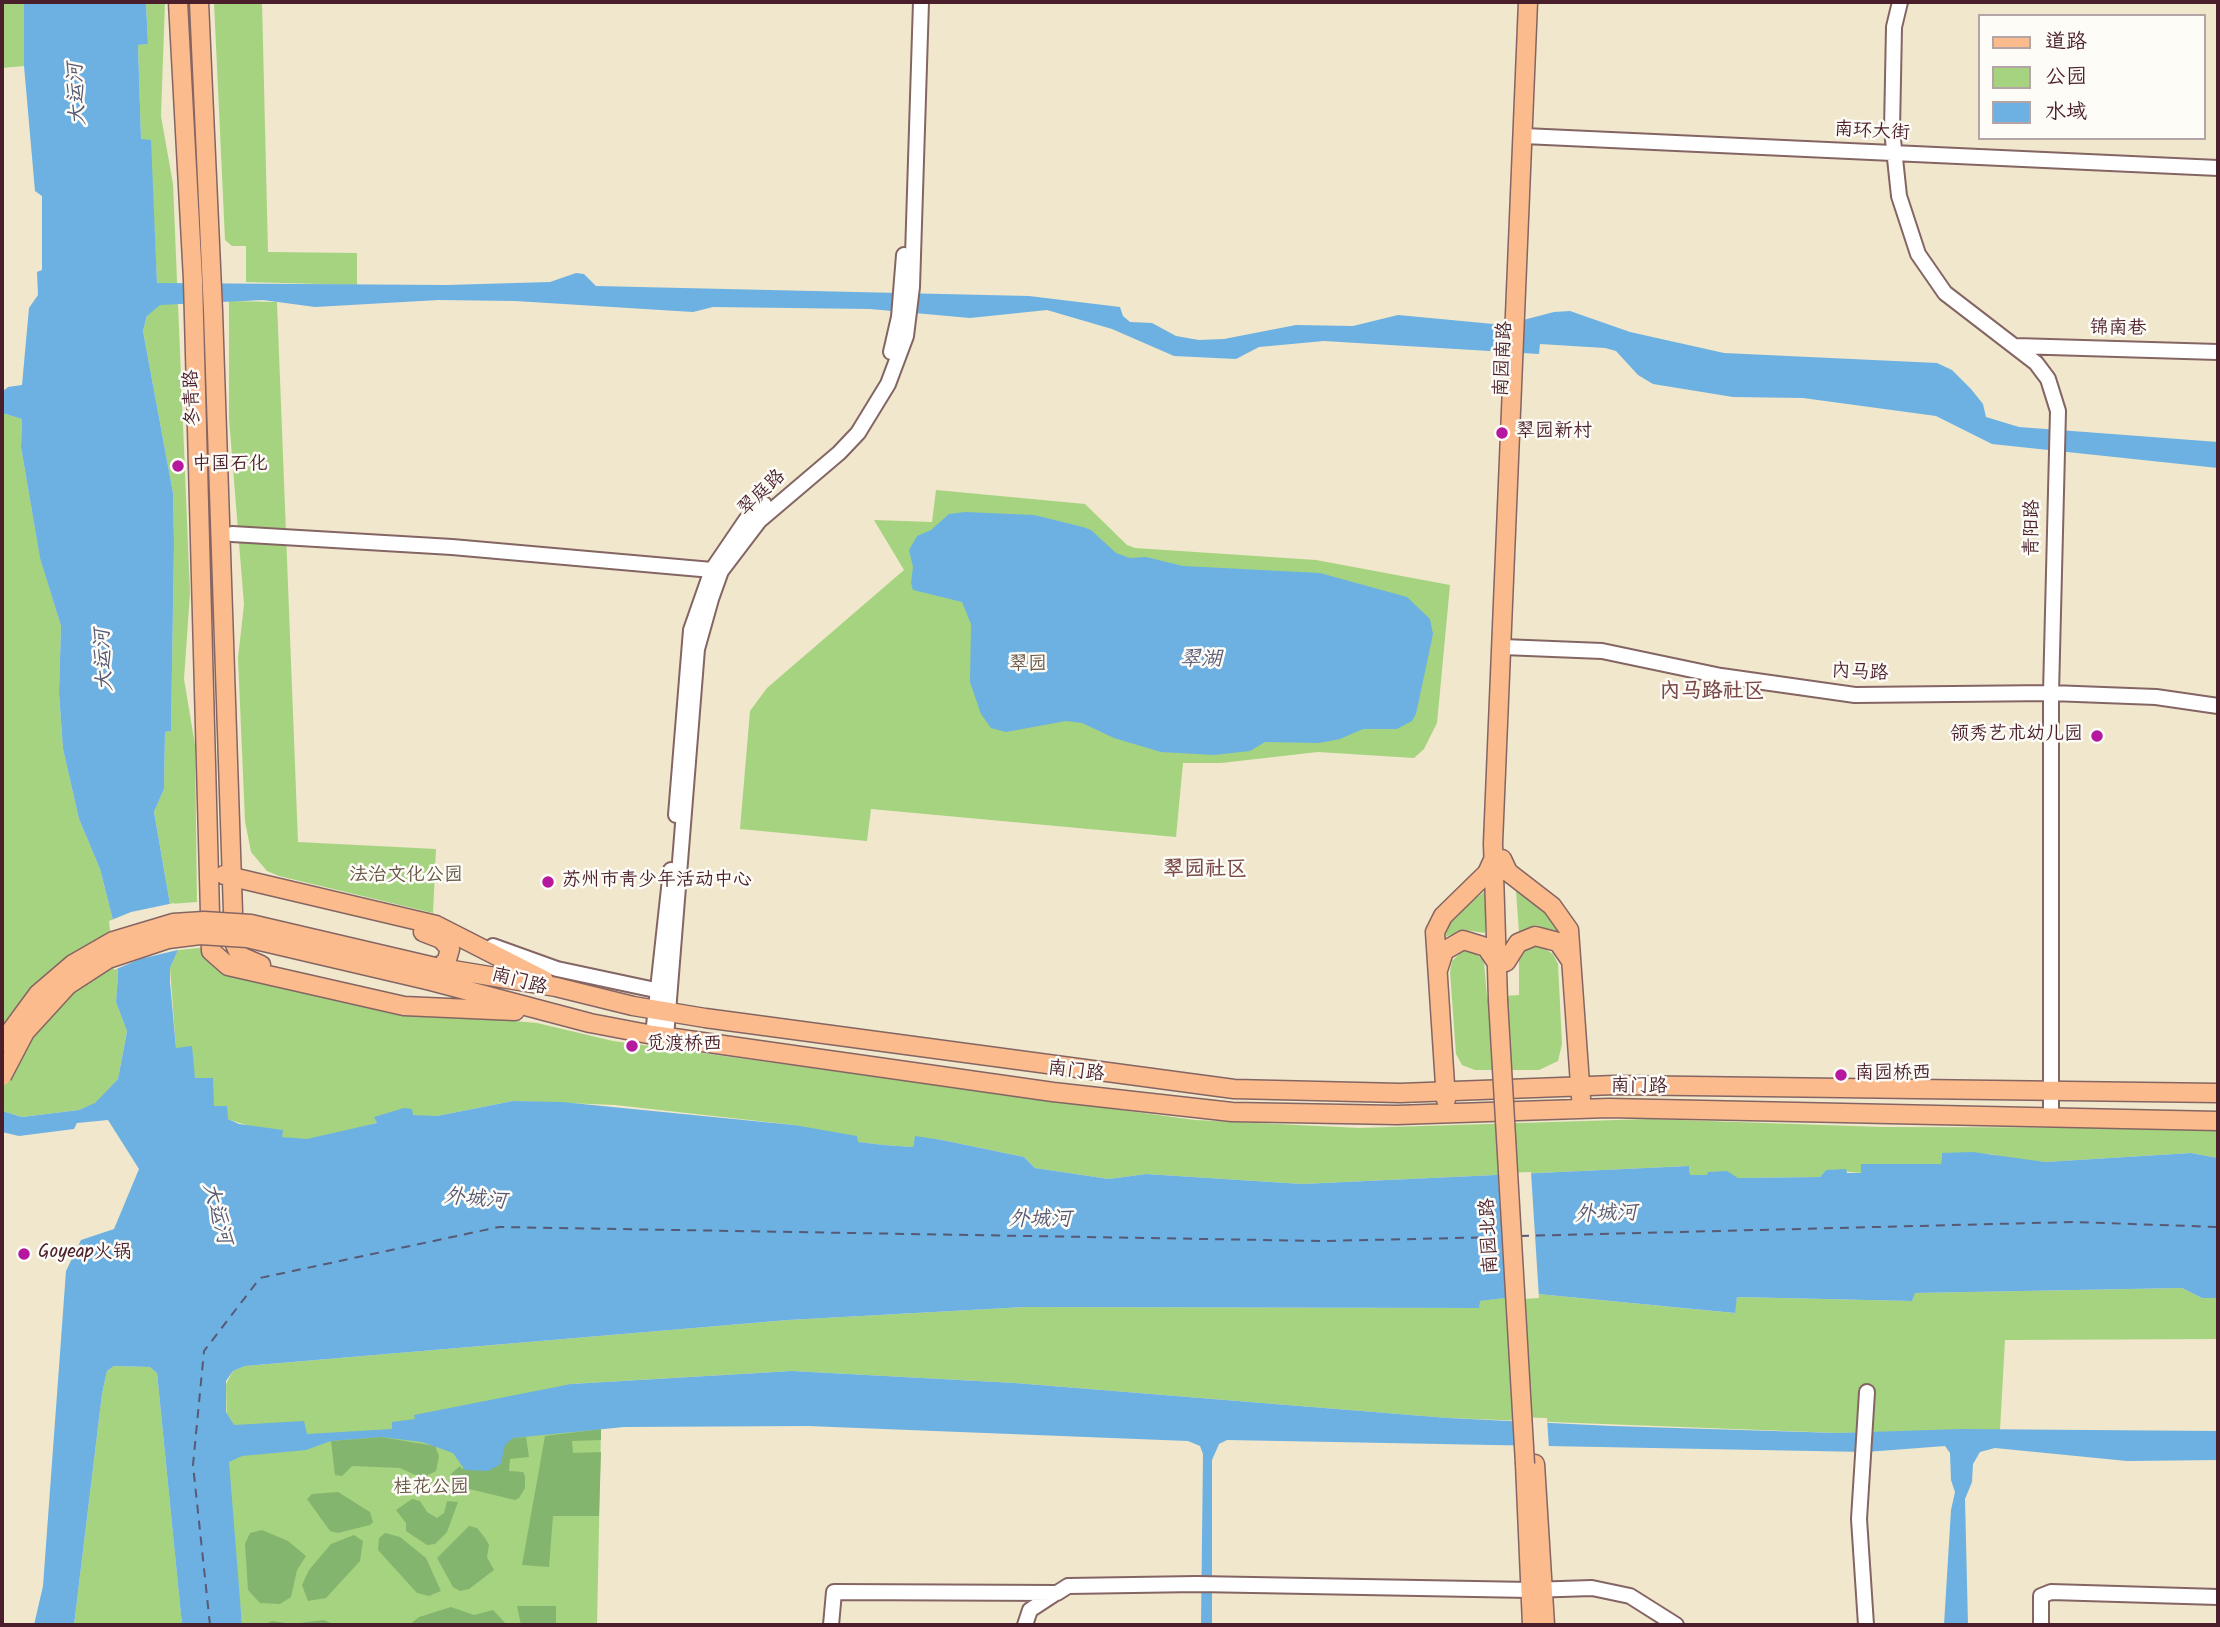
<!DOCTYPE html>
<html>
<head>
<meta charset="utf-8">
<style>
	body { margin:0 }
	#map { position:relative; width:2220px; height:1627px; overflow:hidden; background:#f0e7cc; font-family:Kalam,"LXGW WenKai TC",sans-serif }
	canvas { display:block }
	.frame { position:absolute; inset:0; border:4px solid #4a1f2b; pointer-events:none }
	.legend { position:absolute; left:1978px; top:14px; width:228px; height:126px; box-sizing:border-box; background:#fdfcf7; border:2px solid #b5a4a5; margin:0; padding:9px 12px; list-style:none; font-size:21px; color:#4a1f2b }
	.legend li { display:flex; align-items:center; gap:14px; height:35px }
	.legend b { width:35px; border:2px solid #b5a4a5 }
</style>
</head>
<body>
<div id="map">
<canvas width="2220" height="1627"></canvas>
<div class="frame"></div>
<ul class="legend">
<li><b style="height:9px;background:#fbbb8c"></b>道路</li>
<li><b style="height:19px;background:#a6d380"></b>公园</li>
<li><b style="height:19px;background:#6cb1e2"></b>水域</li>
</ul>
</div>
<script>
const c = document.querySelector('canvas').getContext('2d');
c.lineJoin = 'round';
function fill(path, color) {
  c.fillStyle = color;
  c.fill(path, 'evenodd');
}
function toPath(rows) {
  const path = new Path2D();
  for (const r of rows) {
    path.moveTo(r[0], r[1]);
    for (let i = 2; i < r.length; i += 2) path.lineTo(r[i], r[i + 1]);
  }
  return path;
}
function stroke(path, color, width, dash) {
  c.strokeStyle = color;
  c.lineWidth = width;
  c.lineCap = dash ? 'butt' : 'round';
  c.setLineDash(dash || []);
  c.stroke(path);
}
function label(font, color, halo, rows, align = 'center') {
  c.font = font + ' Kalam,"LXGW WenKai TC",sans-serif';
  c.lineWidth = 5;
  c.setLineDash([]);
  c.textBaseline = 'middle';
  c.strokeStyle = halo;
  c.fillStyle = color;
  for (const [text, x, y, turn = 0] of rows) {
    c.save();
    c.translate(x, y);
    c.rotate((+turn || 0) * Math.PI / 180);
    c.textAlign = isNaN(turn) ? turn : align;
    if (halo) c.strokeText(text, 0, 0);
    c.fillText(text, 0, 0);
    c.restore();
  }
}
fill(toPath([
	[2,2,24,2,24,66,2,68],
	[146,2,165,2,161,116,173,184,190,593,184,679,195,745,197,902,170,904,154,812,164,789,165,732,171,731,174,544,173,493,143,331,157,283,150,140,141,140,138,45,148,44],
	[214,2,262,2,268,252,357,253,357,285,246,282,246,246,232,246,225,240],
	[229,301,277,302,298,842,436,849,433,913,279,876,267,871,251,852,245,821,238,658,244,605,229,418],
	[2,413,22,419,21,447,40,557,61,626,59,693,63,749,79,819,100,869,115,928,118,975,116,1002,127,1030,118,1079,95,1104,79,1110,22,1117,2,1111],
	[936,490,1085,504,1127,545,1135,548,1316,560,1450,585,1437,723,1424,749,1414,758,1318,752,1221,763,1183,763,1176,837,871,809,867,841,740,829,750,711,767,688,904,570,874,520,932,522],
	[1485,891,1485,933,1464,930,1445,937,1452,918],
	[1516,891,1525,894,1544,909,1561,934,1536,925,1519,932],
	[1540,946,1553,954,1558,964,1562,1044,1558,1061,1539,1070,1475,1070,1462,1065,1456,1054,1450,972,1452,961,1462,951,1476,953,1484,962,1487,997,1519,995,1519,957,1526,948],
	[208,947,208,957,436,1014,537,1023,613,1041,1195,1120,1359,1128,1649,1119,1881,1127,2218,1128,2218,1158,2191,1153,2046,1162,2021,1161,1991,1154,1942,1153,1941,1164,1862,1164,1862,1173,1826,1170,1820,1177,1738,1178,1690,1175,1689,1166,1302,1184,1146,1174,1109,1179,1035,1168,1024,1157,942,1140,915,1137,913,1147,884,1145,857,1142,794,1125,615,1105,513,1101,437,1116,375,1117,377,1123,317,1139,295,1139,282,1137,282,1130,259,1129,227,1119,214,1107,176,1049,170,968,178,950],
	[2182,1288,2202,1298,2218,1298,2218,1339,2005,1340,2000,1430,1838,1433,1448,1418,1015,1383,792,1371,571,1384,561,1432,601,1429,597,1625,242,1625,228,1477,226,1384,233,1371,245,1366,788,1320,1025,1307,1478,1308,1479,1301,1538,1294,1734,1313,1737,1297,1912,1301,1914,1293],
	[114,1366,150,1367,157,1373,182,1625,74,1625,102,1394,107,1371]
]), '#a6d380');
fill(toPath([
	[601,1429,601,1440,572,1441,573,1453,601,1452,599,1516,553,1516,549,1567,522,1565,545,1436],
	[381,1437,435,1446,439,1456,436,1471,422,1478,400,1468,352,1466,342,1476,335,1475,331,1441],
	[526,1437,529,1457,510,1459,509,1471,523,1472,525,1476,525,1488,519,1498,515,1500,465,1488,452,1479,451,1474,460,1466,462,1469,512,1438],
	[338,1492,370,1512,373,1522,370,1525,338,1533,330,1531,307,1499,312,1494],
	[412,1499,420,1501,427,1512,437,1518,444,1513,447,1501,458,1502,447,1532,435,1544,427,1545,406,1531,406,1523,396,1510],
	[469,1526,477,1528,485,1538,489,1545,487,1557,494,1570,469,1589,460,1591,453,1587,437,1558],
	[262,1530,288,1541,306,1556,297,1570,291,1597,280,1604,260,1603,248,1590,245,1544,250,1533],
	[385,1533,400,1537,426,1558,441,1591,429,1596,417,1593,378,1550,379,1538],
	[354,1535,363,1541,360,1561,326,1598,308,1601,302,1585,309,1570,331,1544],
	[517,1606,556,1606,556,1625,521,1625],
	[451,1607,474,1615,493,1610,507,1625,409,1625,419,1617],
	[324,1620,335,1625,262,1625,272,1621,292,1624]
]), '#84b56e');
fill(toPath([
	[24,2,146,2,148,44,138,45,141,139,151,140,157,283,446,285,550,282,576,273,584,274,596,286,1029,296,1120,307,1123,316,1130,322,1152,323,1176,336,1199,340,1224,339,1296,325,1353,326,1398,315,1504,325,1554,312,1570,311,1630,332,1724,353,1937,363,1952,370,1971,389,1983,404,1986,417,2019,427,2218,442,2218,468,1992,444,1936,416,1803,398,1733,397,1653,384,1638,375,1616,351,1605,348,1540,344,1539,354,1324,341,1259,347,1236,359,1174,356,1112,329,1047,310,970,318,870,309,713,307,693,312,515,301,439,300,315,307,263,300,160,305,147,316,143,331,173,493,174,544,171,731,165,732,164,789,154,812,178,950,170,968,170,982,176,1048,192,1046,195,1078,213,1078,214,1106,227,1106,228,1119,239,1124,283,1130,282,1137,307,1139,377,1123,374,1117,404,1108,412,1109,413,1115,437,1116,513,1101,562,1102,794,1125,857,1136,858,1142,884,1145,913,1147,915,1136,942,1140,1024,1157,1035,1168,1109,1179,1146,1174,1302,1184,1689,1166,1690,1175,1707,1175,1708,1172,1727,1171,1738,1178,1820,1177,1826,1170,1846,1169,1847,1173,1861,1173,1861,1164,1941,1164,1942,1153,1973,1152,2045,1162,2191,1153,2218,1158,2218,1298,2202,1298,2182,1288,1915,1293,1912,1301,1737,1297,1735,1313,1538,1294,1480,1301,1479,1308,1025,1307,788,1320,245,1366,233,1371,226,1381,226,1412,234,1425,304,1421,307,1434,392,1429,392,1422,415,1419,414,1415,571,1384,792,1371,1015,1383,1448,1418,1612,1426,1838,1433,1961,1429,2218,1431,2218,1460,2127,1461,1995,1448,1980,1452,1973,1464,1972,1482,1965,1499,1968,1625,1944,1625,1951,1510,1955,1492,1951,1480,1950,1453,1945,1446,1866,1452,1227,1440,1219,1444,1212,1460,1212,1625,1201,1625,1203,1454,1200,1446,1188,1441,808,1426,624,1427,513,1438,505,1445,501,1464,488,1471,465,1470,453,1453,422,1442,381,1437,331,1441,306,1450,242,1456,229,1462,242,1625,182,1625,157,1373,150,1367,114,1366,107,1371,102,1394,74,1625,34,1625,43,1586,66,1271,81,1240,114,1229,139,1169,108,1120,77,1123,74,1129,19,1136,2,1132,2,1111,22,1117,79,1110,95,1103,118,1079,127,1031,116,1002,118,975,115,928,100,869,79,819,63,749,59,693,61,626,40,558,21,447,22,419,2,413,2,392,8,387,22,385,29,308,38,295,37,272,42,270,42,196,35,191,24,66],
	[965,512,1034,515,1083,527,1091,530,1116,553,1130,558,1146,557,1183,566,1320,573,1407,597,1430,619,1433,634,1416,714,1412,721,1397,729,1363,729,1340,739,1319,743,1265,742,1250,751,1214,755,1161,752,1114,738,1082,723,1066,721,1006,732,991,728,981,714,970,682,971,624,962,602,913,590,911,583,913,567,909,550,917,536,931,530,949,514]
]), '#6cb1e2');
fill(toPath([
	[174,903,182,949,140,959,114,970,109,921,131,912],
	[1531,1172,1539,1298,1506,1300,1498,1173],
	[1514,1417,1547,1418,1549,1449,1516,1448]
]), '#f0e7cc');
stroke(toPath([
	[1520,1236,2074,1222,2218,1227],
	[210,1625,193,1465,204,1351,260,1278,499,1227,1323,1241,1503,1237]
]), '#585974', 2, [9, 7]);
const minor = toPath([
	[1900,2,1894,27,1892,130,1899,196,1918,254,1945,293,2036,363,2048,379,2058,411,2051,693,2051,1118],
	[1524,136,2218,168],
	[2016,346,2218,352],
	[891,352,899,317,904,255],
	[232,534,452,547,712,570],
	[1503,647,1602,651,1721,676,1855,695,2051,693,2156,697,2218,706],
	[676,815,691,630,712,570,746,520,764,504],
	[493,946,557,969,660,991],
	[653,1035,671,870],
	[666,1037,697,649,711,599,721,571,759,521,839,453,858,433,888,384,906,336,912,287,921,2],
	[831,1625,834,1592,1057,1593,1068,1586,1197,1584,1530,1590,1592,1588,1630,1596,1676,1625],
	[1025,1625,1030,1610,1056,1593],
	[1866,1625,1859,1519,1867,1392],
	[2041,1625,2041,1596,2051,1592,2218,1597]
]);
const major = toPath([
	[178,2,193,280,211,951,228,966,404,1006,515,1011],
	[199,2,213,311,234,942,240,956,261,965],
	[1502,859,1508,872,1552,906,1569,930,1581,1098],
	[224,875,436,925,544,980],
	[423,932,441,939,450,949,446,963,435,967],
	[1506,962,1518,943,1535,936,1558,942,1571,961],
	[435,967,556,987,633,1006,705,1018,1234,1089,1400,1093,1615,1085,2218,1093],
	[1438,970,1444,951,1463,940,1486,947,1497,963],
	[431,981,590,1023,653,1035,1053,1092,1232,1112,1397,1115,1609,1108,2218,1121],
	[1498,1000,1493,843,1528,2],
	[1446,1100,1435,932,1443,916,1487,873,1493,860],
	[1525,1464,1532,1625],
	[1535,1464,1545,1625]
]);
stroke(minor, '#846563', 18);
stroke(major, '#846563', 21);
stroke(minor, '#fff', 14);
stroke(major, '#fbbb8c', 18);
const majorBridge = toPath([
	[1498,1000,1525,1464],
	[2,1043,38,994,73,964,113,941,173,923,204,921,251,924,435,967],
	[2,1076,25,1032,68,985,108,959,168,939,200,935,247,938,431,981]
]);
stroke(majorBridge, '#846563', 21, []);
stroke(majorBridge, '#fbbb8c', 18);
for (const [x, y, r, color] of [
	[1502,433,7,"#b5179e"],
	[178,466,7,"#b5179e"],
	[2097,736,7,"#b5179e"],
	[548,882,7,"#b5179e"],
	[632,1046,7,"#b5179e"],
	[1841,1075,7,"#b5179e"],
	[24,1254,7,"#b5179e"]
]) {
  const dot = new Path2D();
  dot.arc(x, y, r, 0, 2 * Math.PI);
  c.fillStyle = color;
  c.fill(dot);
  stroke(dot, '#fdfcf7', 2.5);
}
label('19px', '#4a1f2b', '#fdfcf7', [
	["南环大街",1872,133,3],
	["锦南巷",2118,330,1],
	["南园南路",1505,359,-87],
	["冬青路",194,398,-92],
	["翠庭路",763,494,-44],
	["青阳路",2034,528,-89],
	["内马路",1860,674,3],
	["南门路",519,983,15],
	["南门路",1076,1073,7],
	["南门路",1639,1088,1],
	["南园北路",1491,1236,-93]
]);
label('19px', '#4a1f2b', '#fdfcf7', [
	["翠园新村",1516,433],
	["中国石化",192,466],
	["领秀艺术幼儿园",2083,736,"right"],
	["苏州市青少年活动中心",562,882],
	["觅渡桥西",646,1046],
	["南园桥西",1855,1075],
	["Goyeap火锅",38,1254]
], 'left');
label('19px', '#654', '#fdfcf7', [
	["翠园",1028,666],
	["法治文化公园",406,877],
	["桂花公园",431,1489]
]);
label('italic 21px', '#585974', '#fdfcf7', [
	["大运河",79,94,-93],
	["大运河",106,660,-93],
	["翠湖",1201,661],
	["外城河",475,1201,5],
	["大运河",215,1214,75],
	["外城河",1606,1216,-2],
	["外城河",1040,1221]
]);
label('bold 21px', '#7b4949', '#fdfcf7', [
	["内马路社区",1712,693],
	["翠园社区",1205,871]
]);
</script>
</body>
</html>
